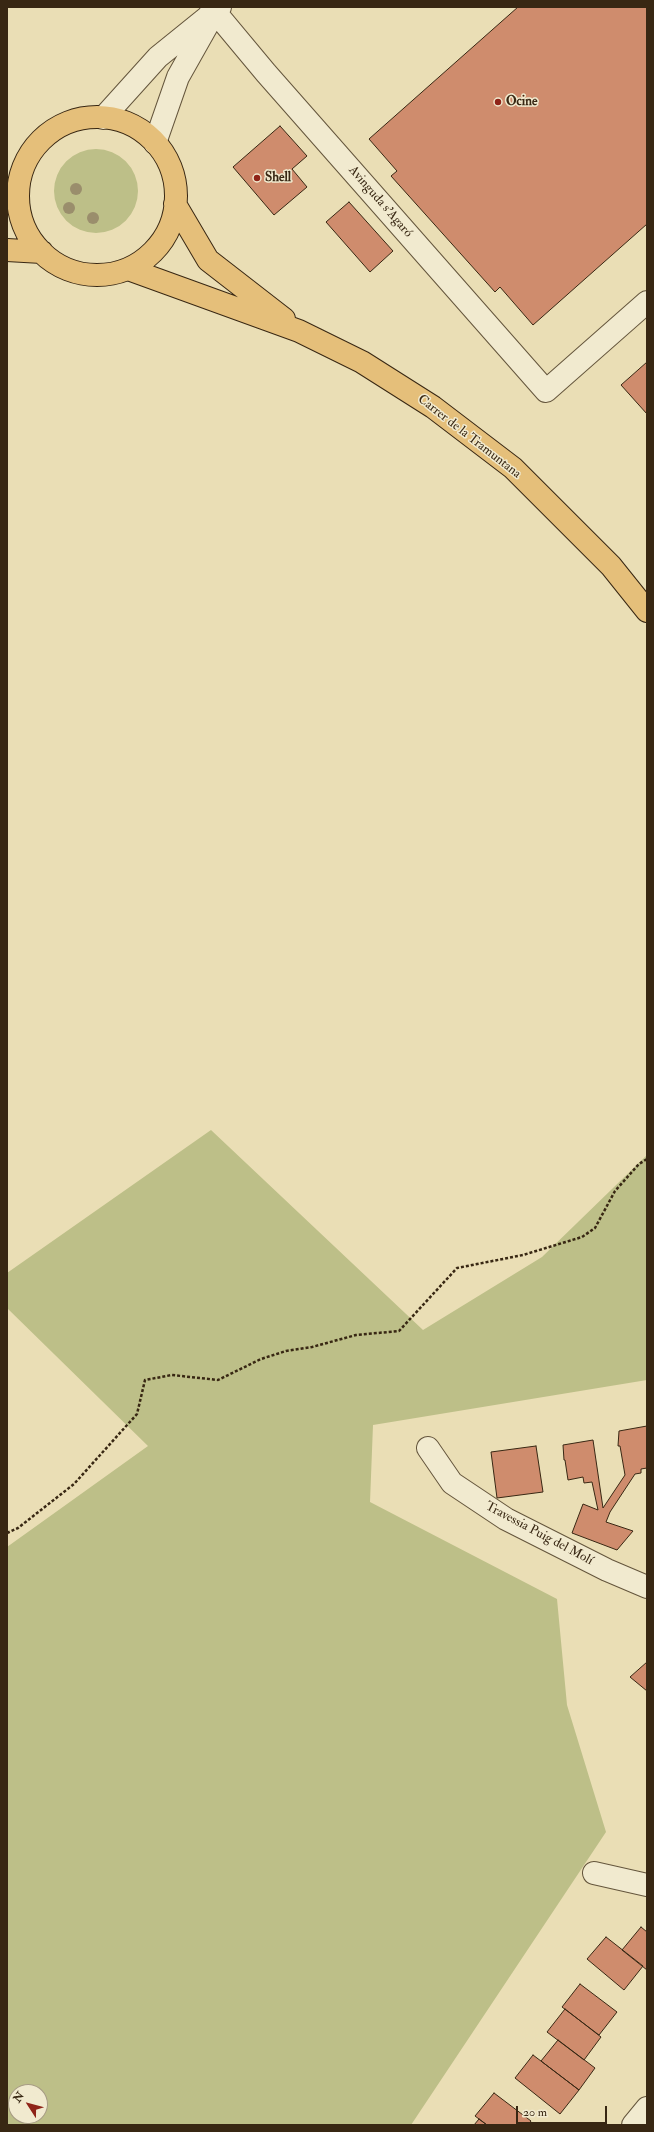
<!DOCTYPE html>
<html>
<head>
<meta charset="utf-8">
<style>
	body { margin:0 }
	#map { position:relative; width:654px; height:2132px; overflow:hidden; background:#eadeb5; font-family:"IM FELL Double Pica",serif }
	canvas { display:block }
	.frame { position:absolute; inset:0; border:8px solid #382713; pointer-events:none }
	.north { position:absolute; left:8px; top:2084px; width:40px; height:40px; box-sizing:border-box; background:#f1eacf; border:1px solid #a79c84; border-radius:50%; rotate:306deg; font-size:11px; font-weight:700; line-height:16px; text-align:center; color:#382713 }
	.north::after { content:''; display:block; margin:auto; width:14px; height:18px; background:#8f2418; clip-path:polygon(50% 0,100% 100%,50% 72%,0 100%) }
	.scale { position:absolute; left:516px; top:2106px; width:91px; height:18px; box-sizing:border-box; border:2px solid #382713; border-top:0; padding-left:5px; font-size:12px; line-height:14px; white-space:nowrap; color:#382713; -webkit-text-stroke:3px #f1eacf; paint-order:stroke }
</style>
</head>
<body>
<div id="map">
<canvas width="654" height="2132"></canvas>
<div class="frame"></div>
<div class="north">N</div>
<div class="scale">20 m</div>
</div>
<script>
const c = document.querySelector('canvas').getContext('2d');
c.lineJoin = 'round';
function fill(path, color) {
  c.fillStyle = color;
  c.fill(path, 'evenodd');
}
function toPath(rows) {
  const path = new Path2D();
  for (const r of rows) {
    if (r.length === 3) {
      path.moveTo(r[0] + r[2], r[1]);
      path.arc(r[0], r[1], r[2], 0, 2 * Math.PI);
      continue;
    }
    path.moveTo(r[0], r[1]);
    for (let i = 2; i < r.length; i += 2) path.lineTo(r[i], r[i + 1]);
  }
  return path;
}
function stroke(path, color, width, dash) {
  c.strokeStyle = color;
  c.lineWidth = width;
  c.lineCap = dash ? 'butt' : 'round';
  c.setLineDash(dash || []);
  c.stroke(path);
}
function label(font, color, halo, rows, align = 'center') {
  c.font = font + ' "IM FELL Double Pica",serif';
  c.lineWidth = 3;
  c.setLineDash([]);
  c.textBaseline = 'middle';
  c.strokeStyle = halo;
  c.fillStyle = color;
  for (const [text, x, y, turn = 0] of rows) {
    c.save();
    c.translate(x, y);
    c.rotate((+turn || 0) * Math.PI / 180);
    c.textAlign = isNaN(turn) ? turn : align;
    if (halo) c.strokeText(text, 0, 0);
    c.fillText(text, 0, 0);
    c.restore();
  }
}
fill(toPath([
	[96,191,42],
	[211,1130,423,1330,542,1257,647,1155,647,1380,373,1425,370,1502,557,1599,567,1705,606,1832,411,2125,7,2125,7,1547,148,1446,7,1308,7,1273],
	[16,2092,40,2092,40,2116,16,2116]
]), '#bdbf88');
const building = toPath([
	[518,7,647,7,647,224,533,325,500,287,495,292,391,176,397,171,369,139,518,7],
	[280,126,307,156,292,169,307,187,274,215,233,167,280,126],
	[349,202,393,251,370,272,326,222,349,202],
	[647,362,647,414,621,385,647,362],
	[647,1426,647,1468,641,1469,641,1473,635,1474,610,1512,606,1522,633,1531,617,1550,572,1533,583,1504,598,1510,592,1482,584,1483,583,1477,568,1480,565,1460,564,1460,563,1445,593,1440,603,1508,625,1475,620,1446,618,1446,619,1431,647,1426],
	[536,1446,543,1492,497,1498,491,1452,536,1446],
	[647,1662,647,1691,630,1677,647,1662],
	[641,1927,647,1932,647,1970,622,1950,641,1927],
	[606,1937,643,1966,624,1990,587,1959,606,1937],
	[580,1984,617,2012,599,2035,562,2007,580,1984],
	[565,2009,601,2037,584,2060,547,2032,565,2009],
	[558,2040,595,2068,579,2090,541,2061,558,2040],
	[533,2055,579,2090,560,2114,515,2078,533,2055],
	[494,2093,531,2121,528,2125,487,2125,475,2116,494,2093],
	[479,2119,487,2125,474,2125,479,2119]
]);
fill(building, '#cf8c6d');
stroke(building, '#382713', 1);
const minor = toPath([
	[211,7,266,73,546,391,647,302],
	[103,118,158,57,220,7],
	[155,143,178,77,209,22],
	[428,1448,452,1483,506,1519,607,1570,647,1587],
	[594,1873,647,1885],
	[633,2125,647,2108]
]);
const major = toPath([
	[97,196,79],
	[175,204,208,260,284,319],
	[7,250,42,252],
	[128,269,299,331,362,362,433,407,513,468,611,566,647,611]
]);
stroke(minor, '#64553c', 24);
stroke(major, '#382713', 24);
stroke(toPath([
	[7,1533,18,1528,74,1484,137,1414,145,1380,172,1375,218,1380,261,1359,286,1351,312,1347,356,1335,399,1331,457,1268,523,1255,582,1237,595,1228,615,1191,639,1164,647,1159]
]), '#382713', 2.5, [3, 2]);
stroke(minor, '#f1eacf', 22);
stroke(major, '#e5bf7a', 22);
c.fillStyle = '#9a8e6c';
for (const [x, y] of [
	[76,189],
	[69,208],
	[93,218]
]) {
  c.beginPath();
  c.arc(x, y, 6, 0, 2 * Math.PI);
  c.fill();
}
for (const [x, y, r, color] of [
	[498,102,4,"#8f2418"],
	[257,178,4,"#8f2418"]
]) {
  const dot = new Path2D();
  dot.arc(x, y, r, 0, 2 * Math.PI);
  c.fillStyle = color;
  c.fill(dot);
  stroke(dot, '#f1eacf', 1.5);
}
label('bold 13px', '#382713', '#f1eacf', [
	["Ocine",506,102],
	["Shell",265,178]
], 'left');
label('13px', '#382713', '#f1eacf', [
	["Avinguda s'Agaró",380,202,49],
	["Carrer de la Tramuntana",469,437,38],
	["Travessia Puig del Molí",539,1534,28]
]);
</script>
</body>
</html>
